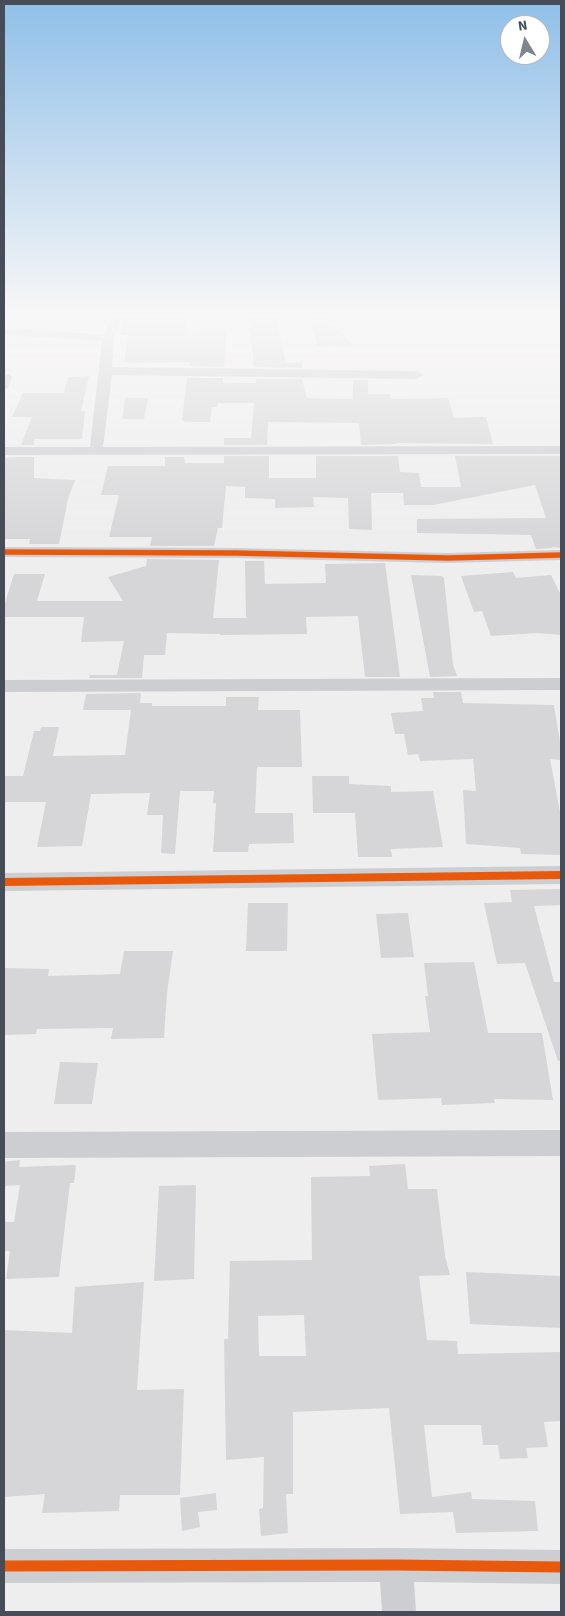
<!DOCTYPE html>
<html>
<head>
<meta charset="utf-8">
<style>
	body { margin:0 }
	#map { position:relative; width:565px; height:1616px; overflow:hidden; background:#efeeee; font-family:"Source Sans 3",sans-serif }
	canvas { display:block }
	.frame { position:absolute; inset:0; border:5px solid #464d59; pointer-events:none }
	.north { position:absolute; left:500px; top:15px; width:50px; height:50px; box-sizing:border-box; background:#fff; border:1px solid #b5b8bd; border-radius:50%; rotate:351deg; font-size:14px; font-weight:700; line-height:20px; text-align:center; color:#464d59 }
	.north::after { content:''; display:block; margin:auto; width:18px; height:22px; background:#81858d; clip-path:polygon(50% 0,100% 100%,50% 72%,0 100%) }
</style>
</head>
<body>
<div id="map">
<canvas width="565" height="1616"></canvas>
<div class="frame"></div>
<div class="north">N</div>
</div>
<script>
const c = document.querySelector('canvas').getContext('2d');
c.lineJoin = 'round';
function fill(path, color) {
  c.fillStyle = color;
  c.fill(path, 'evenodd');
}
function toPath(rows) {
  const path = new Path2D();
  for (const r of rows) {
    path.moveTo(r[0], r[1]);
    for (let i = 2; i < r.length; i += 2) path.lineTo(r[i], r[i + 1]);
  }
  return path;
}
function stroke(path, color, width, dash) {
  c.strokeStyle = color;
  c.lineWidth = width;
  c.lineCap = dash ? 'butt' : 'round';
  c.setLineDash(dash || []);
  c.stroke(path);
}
fill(toPath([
	[124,317,185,317,185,332,227,330,224,367,189,366,189,362,124,363,128,335,120,335],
	[249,317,275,317,286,363,302,362,302,368,254,367],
	[311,317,327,317,329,328,338,328,354,346,317,347],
	[89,376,81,411,85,411,82,439,34,439,34,445,21,445,32,417,12,417,23,393,64,393,68,377],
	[187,378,223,378,223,383,256,383,256,379,302,379,307,398,353,399,353,380,368,380,368,394,390,394,391,399,448,398,454,418,486,417,493,444,396,443,396,444,361,445,359,423,268,422,267,445,224,445,224,438,251,438,254,403,218,403,217,407,212,407,210,422,185,422,182,420],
	[125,398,148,398,144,419,122,419],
	[224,456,269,456,269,478,316,478,316,456,398,456,400,472,419,473,421,487,461,487,455,456,561,456,561,548,552,547,553,548,536,549,531,535,417,533,417,519,546,518,535,485,433,505,404,505,403,493,371,493,372,530,349,529,348,498,313,497,314,507,275,508,275,499,245,498,245,487,226,486,222,528,218,528,214,546,150,546,152,537,109,537,119,495,101,495,108,466,165,466,165,457,184,457,185,463,224,463],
	[15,457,34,457,34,478,75,480,68,499,59,544,29,544,30,539,4,539,4,458],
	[147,559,219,560,213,618,246,618,245,561,264,561,265,584,326,583,325,564,385,563,400,677,365,677,358,616,306,617,307,634,220,635,220,634,167,633,165,655,144,655,142,678,89,678,90,675,117,675,124,641,81,642,84,617,4,617,4,606,14,574,45,574,37,601,123,601,108,577,146,566],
	[513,572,516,578,551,575,561,595,561,635,538,633,491,636,482,611,474,612,461,576],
	[411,575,442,576,444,578,453,665,457,676,430,677],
	[433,692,461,692,463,703,554,705,561,748,561,760,550,759,561,817,561,855,521,854,520,848,466,844,463,790,476,791,473,759,420,761,418,754,408,755,404,734,395,734,391,713,423,711,421,698,434,698],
	[141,693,140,703,152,703,152,706,226,706,226,697,259,697,258,710,300,710,302,767,257,767,255,813,293,813,294,843,249,844,248,852,213,852,216,803,213,803,214,791,180,791,175,854,161,853,163,815,147,815,150,793,91,794,82,846,37,847,46,802,4,802,4,776,23,776,34,731,40,731,41,727,59,727,53,756,125,755,131,710,83,710,86,694],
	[312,776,349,776,349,784,391,786,391,792,433,791,443,847,391,849,392,857,358,857,355,813,313,813],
	[561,889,561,905,534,906,554,982,561,982,561,1061,558,1061,525,963,497,964,484,903,512,902,510,890],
	[248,903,288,903,287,951,246,951],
	[408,913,414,957,381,958,376,914],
	[124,951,173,951,167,993,164,1038,111,1039,113,1028,37,1029,36,1034,4,1035,4,968,49,969,48,976,120,974],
	[474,962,488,1033,542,1033,553,1100,494,1099,495,1103,442,1105,441,1098,378,1100,372,1034,430,1032,425,996,428,996,424,963],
	[60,1062,98,1063,92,1104,54,1104],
	[20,1160,19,1167,76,1165,74,1183,70,1183,59,1277,6,1279,10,1251,4,1251,4,1222,14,1222,20,1185,4,1186,4,1162],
	[405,1164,408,1189,437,1189,445,1256,450,1275,419,1276,427,1340,457,1341,458,1354,561,1352,561,1421,544,1422,548,1447,526,1448,528,1458,500,1459,498,1445,483,1445,481,1425,424,1425,432,1497,471,1492,472,1499,535,1501,538,1531,456,1533,453,1512,400,1514,389,1408,293,1412,293,1494,286,1494,288,1533,261,1536,259,1509,263,1508,264,1457,226,1460,224,1339,228,1339,230,1261,312,1260,311,1177,370,1176,369,1166],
	[304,1315,306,1356,259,1356,258,1316],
	[196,1185,194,1279,154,1281,159,1186],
	[466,1272,561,1276,561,1328,470,1324],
	[144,1282,137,1390,184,1389,180,1495,120,1495,119,1511,42,1513,45,1494,4,1497,4,1330,72,1333,75,1287],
	[216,1493,217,1510,198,1512,200,1527,182,1531,180,1498]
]), '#d6d6d8');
fill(toPath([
	[111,317,122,317,114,338,112,367,417,371,423,375,417,379,112,375,103,447,561,446,561,454,4,455,4,447,90,447,102,341,4,335,4,329,104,334,111,317],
	[4,374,10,374,12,377,8,388,4,389,4,374],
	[4,547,236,548,448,553,561,550,561,560,448,563,236,558,4,557,4,547],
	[561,678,561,690,4,692,4,680,561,678],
	[561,866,561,884,4,891,4,873,561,866],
	[561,1130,561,1156,4,1158,4,1132,561,1130],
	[396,1548,561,1550,561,1584,414,1582,416,1612,382,1612,380,1582,4,1583,4,1549,396,1548]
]), '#cdced1');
stroke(toPath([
	[4,552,236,553,448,558,561,555]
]), '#e8590c', 5.5);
stroke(toPath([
	[4,882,561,875]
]), '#e8590c', 8);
stroke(toPath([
	[4,1566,396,1565,561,1567]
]), '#e8590c', 11);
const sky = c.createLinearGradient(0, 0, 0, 543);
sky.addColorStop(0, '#8fbfe8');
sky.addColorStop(0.58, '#f8f7f7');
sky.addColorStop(1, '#f8f7f700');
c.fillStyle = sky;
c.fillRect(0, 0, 565, 543);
</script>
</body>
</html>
